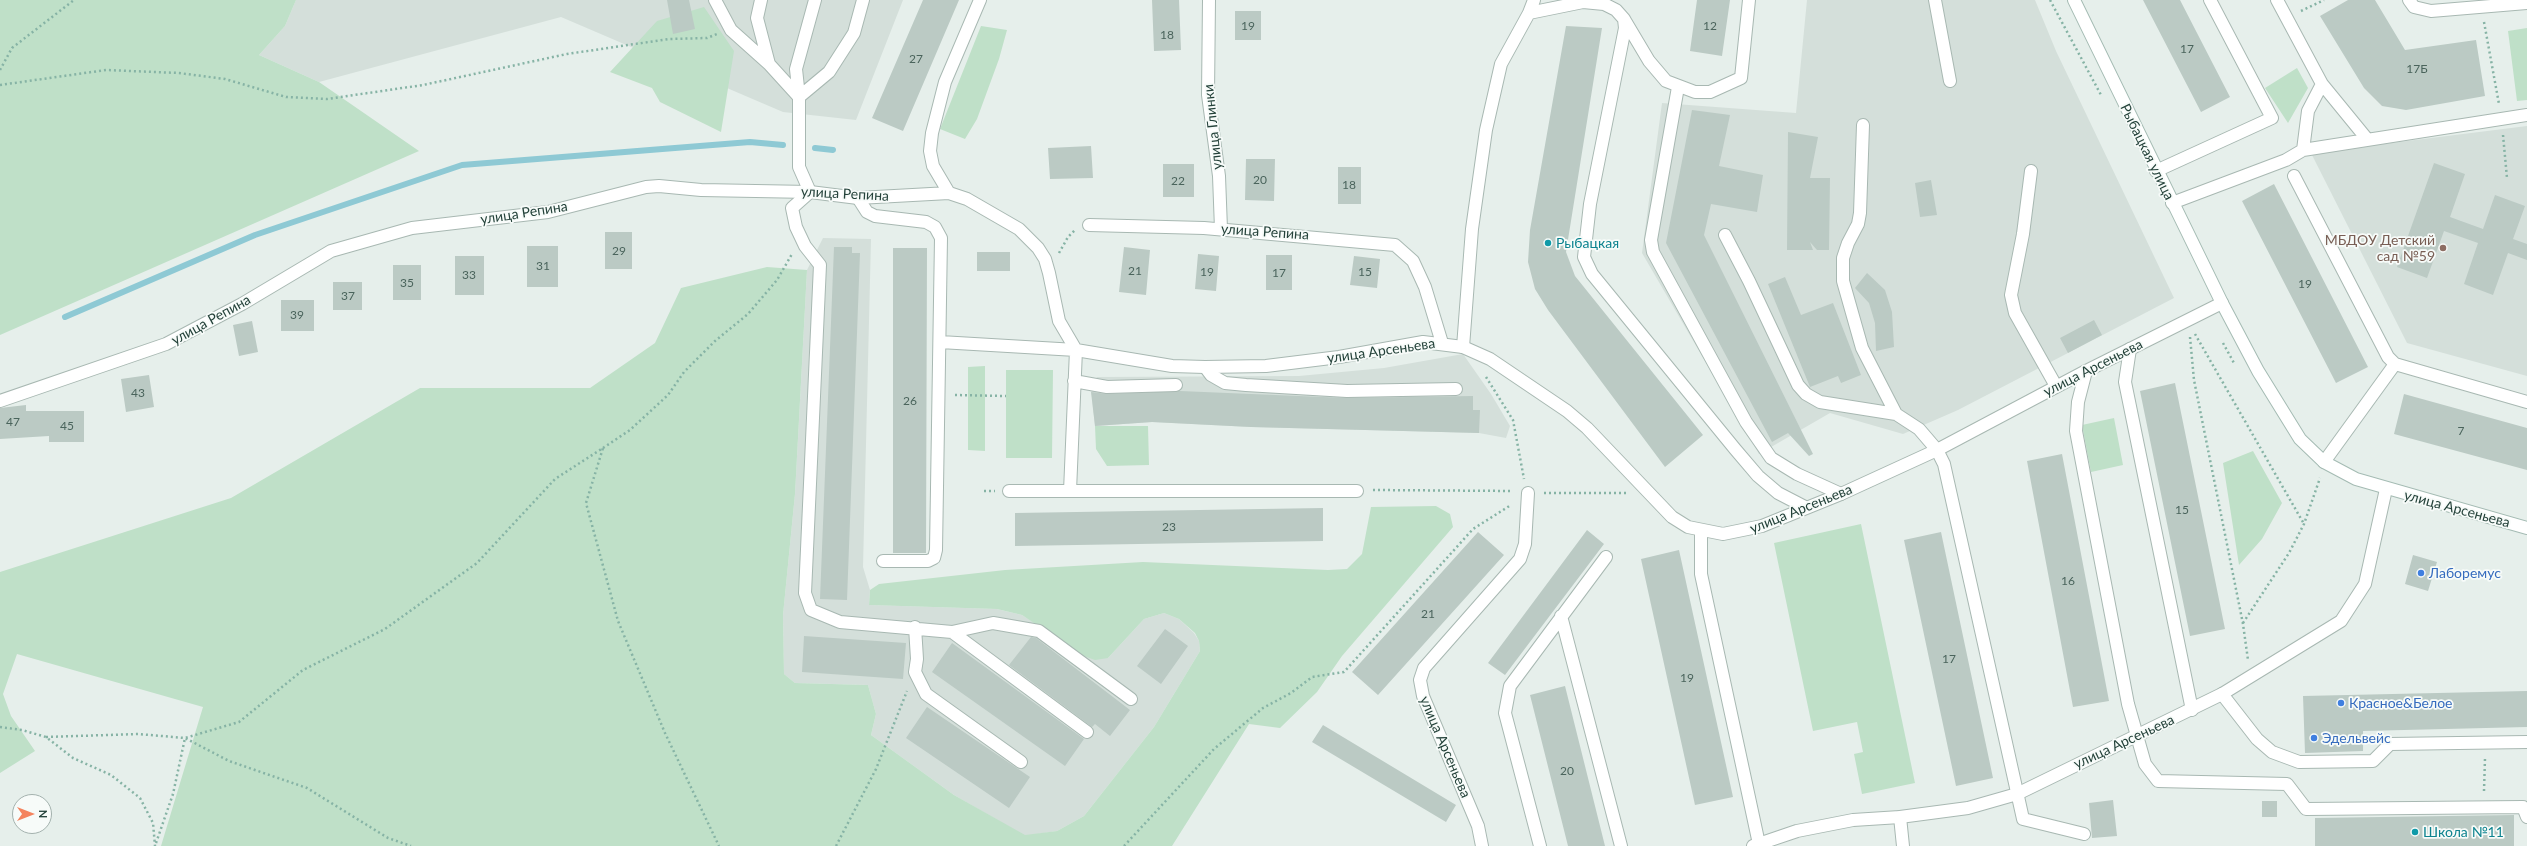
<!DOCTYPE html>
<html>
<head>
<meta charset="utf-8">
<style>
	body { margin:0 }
	#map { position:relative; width:2527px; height:846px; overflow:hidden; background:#e6efeb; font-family:Lato,sans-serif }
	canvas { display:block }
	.north { position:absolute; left:12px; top:794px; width:40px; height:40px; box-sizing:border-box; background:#f7fbf9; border:1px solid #a3b1ad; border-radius:50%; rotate:90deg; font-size:11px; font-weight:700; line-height:16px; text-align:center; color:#24423a }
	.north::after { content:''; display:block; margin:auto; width:14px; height:18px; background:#f4845f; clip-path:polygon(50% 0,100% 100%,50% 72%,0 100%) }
</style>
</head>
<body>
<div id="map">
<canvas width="2527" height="846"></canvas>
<div class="north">N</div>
</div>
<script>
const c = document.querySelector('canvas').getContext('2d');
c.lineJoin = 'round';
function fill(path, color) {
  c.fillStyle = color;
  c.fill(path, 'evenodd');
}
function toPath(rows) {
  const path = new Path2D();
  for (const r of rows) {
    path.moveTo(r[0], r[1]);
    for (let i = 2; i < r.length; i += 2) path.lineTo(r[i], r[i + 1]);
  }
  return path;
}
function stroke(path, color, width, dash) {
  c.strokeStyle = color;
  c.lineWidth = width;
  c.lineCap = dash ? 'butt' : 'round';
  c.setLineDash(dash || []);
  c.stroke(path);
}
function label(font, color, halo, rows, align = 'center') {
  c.font = font + ' Lato,sans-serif';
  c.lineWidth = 3.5;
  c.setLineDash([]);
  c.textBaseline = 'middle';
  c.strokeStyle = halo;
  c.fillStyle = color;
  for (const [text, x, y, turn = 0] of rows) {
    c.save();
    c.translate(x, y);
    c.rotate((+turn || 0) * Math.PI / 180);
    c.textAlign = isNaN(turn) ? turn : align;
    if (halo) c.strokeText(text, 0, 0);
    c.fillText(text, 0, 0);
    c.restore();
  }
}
fill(toPath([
	[296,0,903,0,856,120,783,112,561,17,319,82,259,55,285,26],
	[1807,0,2035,0,2056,51,2174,298,1958,410,1903,434,1830,413,1759,454,1642,253,1662,103,1796,113],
	[2527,126,2527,376,2407,343,2311,153],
	[823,238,871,239,863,567,870,590,869,605,997,609,1022,615,1048,632,1108,658,1144,619,1164,613,1179,619,1194,633,1199,641,1200,651,1154,727,1084,816,1057,831,1025,836,954,795,871,735,876,714,868,685,795,683,784,674,783,615,795,494,807,270],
	[1463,354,1491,394,1510,426,1506,438,1479,433,1251,427,1152,422,1095,426,1091,388,1097,377,1299,376,1384,368]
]), '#d4dfda');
fill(toPath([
	[0,0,296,0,285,26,259,55,319,82,419,151,0,335],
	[704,7,734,51,721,132,660,102,652,88,610,72,657,21],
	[981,26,1007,30,999,59,977,119,965,139,940,129],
	[2527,28,2527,100,2517,101,2508,31],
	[2297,68,2308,88,2288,123,2265,88],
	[767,267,807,270,795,494,783,615,784,674,795,683,868,685,876,714,871,735,954,795,1025,835,1057,831,1084,816,1154,727,1200,651,1199,641,1195,633,1179,619,1164,613,1144,619,1108,658,1095,660,1081,655,1022,615,997,609,869,605,870,590,879,584,1005,570,1143,562,1328,570,1347,569,1362,554,1371,507,1436,506,1450,514,1453,527,1342,656,1317,692,1280,728,1249,724,1172,846,161,846,203,707,17,654,3,694,11,716,35,751,0,773,0,572,231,498,420,388,590,388,655,343,681,288],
	[985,366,985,451,968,450,968,367],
	[1006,370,1053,370,1052,458,1006,458],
	[2114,418,2123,465,2091,472,2082,425],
	[1095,426,1148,426,1149,465,1107,466,1096,449],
	[2253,451,2282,503,2262,539,2239,565,2223,463],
	[1861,524,1915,783,1862,794,1854,754,1863,752,1857,722,1813,731,1774,543]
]), '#bfe0c8');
stroke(toPath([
	[815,148,833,150],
	[65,317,255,235,462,165,750,142,783,145]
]), '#8ec9d4', 6);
fill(toPath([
	[667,0,689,0,695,29,673,34],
	[923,0,959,0,903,131,872,118],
	[1152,0,1179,0,1181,50,1154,51],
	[1697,0,1730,0,1722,56,1690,51],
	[2143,0,2180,0,2230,97,2201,112],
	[2348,0,2375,0,2405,50,2476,40,2485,96,2406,110,2382,106,2364,88,2320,16],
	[1235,11,1261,11,1261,40,1235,40],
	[1566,26,1602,28,1566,252,1575,276,1703,435,1665,467,1548,310,1535,289,1528,262,1530,230],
	[1692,110,1730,115,1719,166,1763,175,1757,212,1711,204,1704,235,1813,454,1809,456,1788,433,1772,442,1666,243],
	[1788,132,1818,137,1810,178,1830,178,1829,250,1817,250,1810,242,1813,250,1787,250],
	[1091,146,1093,178,1050,179,1048,148],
	[1246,159,1275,159,1274,201,1245,200],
	[2434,163,2465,174,2450,217,2483,229,2495,195,2525,206,2513,239,2527,244,2527,260,2508,253,2493,295,2464,284,2478,243,2444,231,2427,278,2397,267],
	[1163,164,1194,164,1194,197,1163,197],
	[1338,167,1361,167,1361,204,1338,204],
	[1931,180,1937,215,1920,217,1915,183],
	[2274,184,2368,367,2336,383,2242,201],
	[605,232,632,232,632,269,605,269],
	[527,246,558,246,558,287,527,287],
	[834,247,852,247,852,253,860,253,847,600,820,599],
	[1124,247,1150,250,1146,295,1119,292],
	[893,248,927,248,926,553,893,553],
	[977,252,1010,252,1010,271,977,271],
	[1198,254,1219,256,1216,291,1195,289],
	[1266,255,1292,255,1292,290,1266,290],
	[455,256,484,256,484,295,455,295],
	[1354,256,1380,259,1377,288,1350,285],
	[393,265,421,265,421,300,393,300],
	[1867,273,1885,290,1892,312,1894,347,1876,351,1875,323,1869,303,1855,288],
	[1785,277,1801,315,1833,303,1861,375,1841,383,1838,376,1810,387,1768,284],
	[333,282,362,282,362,310,333,310],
	[281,300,314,300,314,331,281,331],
	[2094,320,2102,335,2068,353,2060,338],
	[252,321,258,352,239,356,233,325],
	[149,375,154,407,126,412,121,379],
	[2175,383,2225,629,2190,636,2140,391],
	[1180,391,1347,398,1473,396,1473,410,1480,410,1479,433,1251,427,1152,422,1095,426,1091,392,1107,394],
	[2404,394,2527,428,2527,470,2394,434],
	[26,405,26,411,84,411,84,442,49,442,49,436,0,439,0,408],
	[2062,454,2109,701,2073,707,2027,461],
	[1323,508,1323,541,1015,546,1015,513],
	[1587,530,1604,544,1505,675,1488,663],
	[1478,532,1504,555,1378,695,1352,672],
	[1941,532,1993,778,1956,786,1904,540],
	[1679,550,1733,797,1695,805,1641,559],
	[2413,555,2437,562,2428,591,2405,584],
	[1165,629,1188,646,1161,684,1137,666],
	[804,636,906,643,903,679,802,672],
	[1031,637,1036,638,1130,710,1110,736,1095,724,1092,727,1009,665],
	[952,643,1084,739,1065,766,932,672],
	[1565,686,1605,846,1568,846,1530,695],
	[2527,691,2527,727,2363,731,2363,751,2305,753,2303,696],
	[927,707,1030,777,1009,808,906,738],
	[1323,725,1456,805,1446,822,1312,742],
	[2113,800,2117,836,2092,838,2089,803],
	[2262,801,2277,801,2277,817,2262,817],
	[2514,815,2514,846,2315,846,2315,818]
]), '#bbcac4');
const service = toPath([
	[715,0,731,30,769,64],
	[761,0,757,18,769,64,799,97,796,69,815,0],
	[863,0,854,33,829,72,799,97,799,167,810,192,792,208,796,227,805,246,820,265,805,593,811,610,840,622,952,632,993,623,1039,631,1131,699],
	[1935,0,1950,81],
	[2277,0,2322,84,2367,139],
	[2409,0,2414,7,2431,11,2527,3],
	[1529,13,1534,0],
	[1624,19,1625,28,1590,204,1584,257,1592,274,1735,449,1758,476,1778,493,1805,507],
	[1678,87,1651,240,1653,252,1746,422,1771,458,1797,474,1841,494],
	[1863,125,1860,213,1858,224,1848,243,1843,258,1843,281,1862,348,1896,414],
	[2303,150,2308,111,2322,84],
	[2031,171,2023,234,2011,295,2015,313,2056,386],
	[2156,171,2272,118,2210,0],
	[2294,176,2388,357,2395,364,2527,402],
	[858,198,867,212,875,216,926,222,935,227,941,238,936,550,934,558,928,561,883,561],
	[2172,203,2286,160,2303,150,2527,115],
	[1725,235,1749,281,1798,385,1806,394,1820,402,1896,414,1919,429,1937,450,1944,464,2023,819,2084,834],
	[940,342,1076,350,1070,491],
	[1463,347,1472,229,1486,130,1501,64,1529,13,1583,2,1604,4,1616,10,1624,19,1649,61,1666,81,1695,92,1710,92,1741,78,1749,0],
	[2130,349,2125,382,2192,710],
	[1205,367,1211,375,1225,383,1246,385,1347,391,1456,389],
	[2086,371,2078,402,2076,431,2128,704,2145,764,2158,781,2287,784,2306,809,2523,807,2527,817],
	[1074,381,1107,387,1176,385],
	[2324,462,2395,364],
	[1009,491,1357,491],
	[1701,531,1701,574,1759,844],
	[1561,616,1621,846],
	[915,627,917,659,915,672,926,694,1021,762],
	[952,632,1087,732],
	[2222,694,2257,739,2272,752,2299,762,2373,761,2390,744,2527,742],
	[1900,817,1903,846],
	[1540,846,1505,713,1510,686,1606,557]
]);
const minor = toPath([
	[1209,0,1208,95,1219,176,1221,229],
	[949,193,933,166,930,151,932,133,945,82,980,0],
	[1089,225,1204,228,1395,245,1413,261,1425,287,1442,343],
	[0,401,166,344,242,304,331,251,412,228,548,212,646,187,659,186,701,190,810,192,858,198,949,193,967,199,1019,229,1038,248,1045,259,1049,273,1059,321,1076,350,1172,366,1205,367,1266,366,1339,357,1423,342,1463,347,1490,359,1567,411,1587,428,1672,517,1688,527,1723,534,1762,526,1841,494,1937,450,2086,371,2222,303],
	[1482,846,1478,826,1423,696,1420,680,1424,668,1520,559,1525,544,1528,493],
	[1753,846,1797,831,1853,820,1900,817,1968,808,2017,794,2222,694,2341,621,2365,584,2386,489]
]);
const secondary = toPath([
	[2074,0,2222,303,2258,371,2300,439,2324,462,2356,479,2527,528]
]);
stroke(service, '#a8b8b2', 14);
stroke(minor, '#a8b8b2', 14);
stroke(secondary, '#a4bbb3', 14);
stroke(toPath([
	[2050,0,2101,95],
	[2301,11,2324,0],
	[2484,22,2499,104],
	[0,70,12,48,74,0],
	[0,85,106,70,179,73,225,79,286,97,327,99,423,85,567,54,669,39,707,38,717,34],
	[2503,135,2507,178],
	[1059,253,1068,237,1075,230],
	[2195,334,2304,524],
	[2190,337,2194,380,2243,624,2248,660],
	[2223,343,2234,363],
	[1486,377,1513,420,1524,479],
	[955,395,1006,396],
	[603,448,630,430,668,395,684,372,715,341,748,314,777,280,792,254],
	[1373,490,1513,491],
	[984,491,995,491],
	[1544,493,1627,493],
	[2243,623,2289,553,2304,524,2320,478],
	[0,727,22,730,46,737,73,758,111,775,140,798,153,823,155,846],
	[46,737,138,734,185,738,229,761,307,788,388,838,411,846],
	[2484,791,2485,758],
	[156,843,173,794,185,738,239,722,303,670,385,629,477,563,555,479,603,448,586,503,618,621,665,733,719,846],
	[836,846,876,769,907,691],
	[1124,846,1214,749,1263,708,1291,693,1312,677,1344,672,1473,529,1511,505]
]), '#86b3a5', 2.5, [2, 3]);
stroke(service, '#fff', 12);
stroke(minor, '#fff', 12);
stroke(secondary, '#fff', 12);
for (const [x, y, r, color] of [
	[1548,243,4,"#0f9aa8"],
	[2443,248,4,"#8d6e63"],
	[2421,573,4,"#3f7fe0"],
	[2341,703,4,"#3f7fe0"],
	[2314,738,4,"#3f7fe0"],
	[2415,832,4,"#0f9aa8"]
]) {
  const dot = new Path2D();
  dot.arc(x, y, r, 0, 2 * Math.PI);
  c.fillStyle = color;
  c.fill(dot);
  stroke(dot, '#f7fbf9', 1.5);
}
label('12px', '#4a645c', null, [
	["19",1248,26],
	["12",1710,26],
	["18",1167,35],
	["17",2187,49],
	["27",916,59],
	["17Б",2417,69],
	["20",1260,180],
	["22",1178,181],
	["18",1349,185],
	["29",619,251],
	["31",543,266],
	["21",1135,271],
	["19",1207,272],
	["15",1365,272],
	["17",1279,273],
	["33",469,275],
	["35",407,283],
	["19",2305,284],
	["37",348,296],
	["39",297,315],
	["43",138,393],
	["26",910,401],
	["47",13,422],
	["45",67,426],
	["7",2461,431],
	["15",2182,510],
	["23",1169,527],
	["16",2068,581],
	["21",1428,614],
	["17",1949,659],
	["19",1687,678],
	["20",1567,771]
]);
label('14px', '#24423a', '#f7fbf9', [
	["улица Глинки",1213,127,-96],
	["Рыбацкая улица",2147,152,64],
	["улица Репина",845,194,3],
	["улица Репина",524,213,-9],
	["улица Репина",1265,232,4],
	["улица Репина",211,320,-29],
	["улица Арсеньева",1381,351,-8],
	["улица Арсеньева",2093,368,-27],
	["улица Арсеньева",1801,509,-22],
	["улица Арсеньева",2457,509,15],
	["улица Арсеньева",2124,742,-25],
	["улица Арсеньева",1445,747,67]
]);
label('14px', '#785e54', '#f7fbf9', [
	["МБДОУ Детский",2435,240],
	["сад №59",2435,256]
], 'right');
label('14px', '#0d838f', '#f7fbf9', [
	["Рыбацкая",1556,243],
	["Школа №11",2423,832]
], 'left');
label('14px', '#366cbe', '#f7fbf9', [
	["Лаборемус",2429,573],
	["Красное&Белое",2349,703],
	["Эдельвейс",2322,738]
], 'left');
</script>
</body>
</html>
